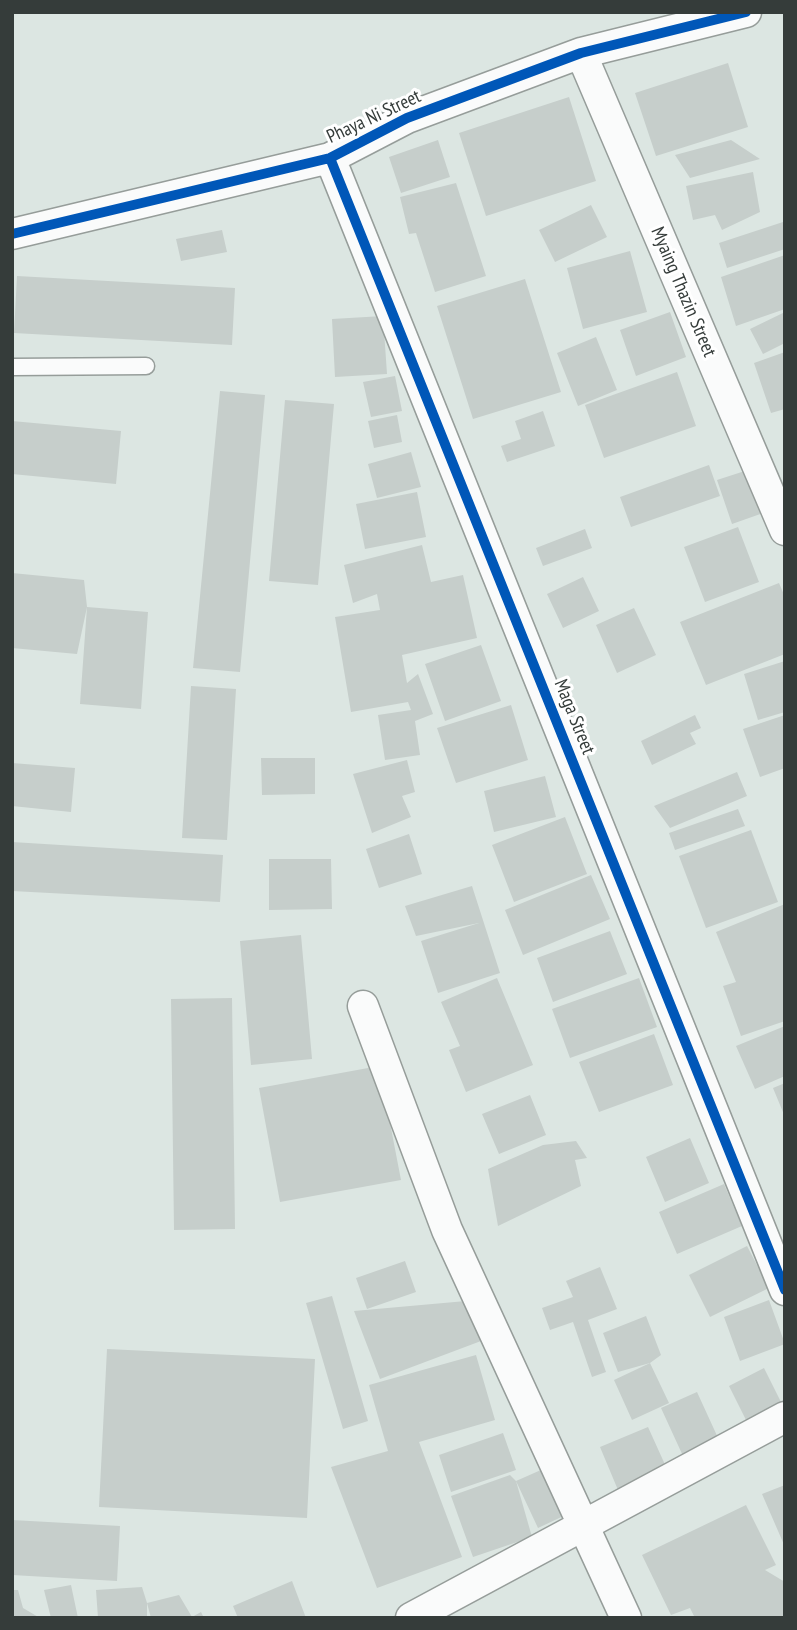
<!DOCTYPE html>
<html>
<head>
<meta charset="utf-8">
<style>
	body { margin:0 }
	#map { position:relative; width:797px; height:1630px; overflow:hidden; background:#dce6e2; font-family:"PT Sans Narrow",sans-serif }
	canvas { display:block }
	.frame { position:absolute; inset:0; border:14px solid #353c3a; pointer-events:none }
</style>
</head>
<body>
<div id="map">
<canvas width="797" height="1630"></canvas>
<div class="frame"></div>
</div>
<script>
const c = document.querySelector('canvas').getContext('2d');
c.lineJoin = 'round';
function fill(path, color) {
  c.fillStyle = color;
  c.fill(path, 'evenodd');
}
function toPath(rows) {
  const path = new Path2D();
  for (const r of rows) {
    path.moveTo(r[0], r[1]);
    for (let i = 2; i < r.length; i += 2) path.lineTo(r[i], r[i + 1]);
  }
  return path;
}
function stroke(path, color, width, dash) {
  c.strokeStyle = color;
  c.lineWidth = width;
  c.lineCap = dash ? 'butt' : 'round';
  c.setLineDash(dash || []);
  c.stroke(path);
}
function label(font, color, halo, rows, align = 'center') {
  c.font = font + ' "PT Sans Narrow",sans-serif';
  c.lineWidth = 6;
  c.setLineDash([]);
  c.textBaseline = 'middle';
  c.strokeStyle = halo;
  c.fillStyle = color;
  for (const [text, x, y, turn = 0] of rows) {
    c.save();
    c.translate(x, y);
    c.rotate((+turn || 0) * Math.PI / 180);
    c.textAlign = isNaN(turn) ? turn : align;
    if (halo) c.strokeText(text, 0, 0);
    c.fillText(text, 0, 0);
    c.restore();
  }
}
fill(toPath([
	[728,63,748,127,656,156,635,93],
	[569,97,596,181,486,216,459,133],
	[438,140,450,177,401,193,389,157],
	[731,140,760,159,690,178,675,155],
	[753,172,760,212,722,230,715,215,693,220,686,186],
	[456,183,486,276,435,292,416,233,409,234,400,197],
	[591,205,607,237,555,262,539,230],
	[783,222,785,249,727,268,719,243],
	[222,230,227,252,181,261,176,239],
	[630,251,647,312,583,329,567,268],
	[785,255,785,309,736,326,721,277],
	[17,276,235,288,232,345,14,333],
	[525,279,561,392,473,419,437,306],
	[670,312,686,357,636,376,620,330],
	[785,312,785,343,763,354,750,329],
	[383,316,387,374,335,377,332,319],
	[596,337,617,390,578,406,557,353],
	[785,352,785,409,771,413,754,363],
	[677,372,696,426,604,458,585,405],
	[395,376,402,411,371,417,363,382],
	[220,391,265,395,240,672,193,668],
	[285,400,334,404,318,585,269,581],
	[543,411,555,446,507,462,501,446,521,439,515,421],
	[397,415,402,442,374,448,368,421],
	[12,421,121,431,116,484,12,474],
	[411,452,421,487,377,498,368,464],
	[709,465,720,496,631,527,620,497],
	[751,469,766,512,732,524,717,480],
	[417,492,426,537,365,549,356,504],
	[738,527,759,582,705,602,684,547],
	[585,529,592,548,543,566,536,548],
	[422,545,431,582,463,575,477,638,402,655,407,683,418,674,433,714,415,721,420,755,385,760,378,715,411,710,408,702,351,712,335,617,380,610,377,594,353,603,344,565],
	[12,573,84,580,87,607,77,654,12,648],
	[583,577,599,611,563,628,547,594],
	[779,583,785,597,785,654,706,685,680,622],
	[87,607,148,612,141,709,80,704],
	[634,608,656,655,617,673,596,625],
	[481,645,501,701,445,721,425,664],
	[785,661,785,712,758,720,744,674],
	[191,686,236,689,227,840,182,838],
	[511,705,528,760,456,783,437,728],
	[695,715,701,728,690,733,696,744,652,765,641,741],
	[785,715,785,768,760,777,743,729],
	[261,758,315,758,315,794,262,795],
	[407,760,415,792,402,796,411,817,372,833,353,774],
	[12,763,75,768,71,812,12,806],
	[737,772,747,796,670,828,654,806],
	[545,776,556,817,494,832,484,791],
	[738,809,745,826,675,850,669,833],
	[565,817,587,874,514,902,492,845],
	[751,830,778,902,706,928,679,856],
	[409,834,422,874,379,888,366,849],
	[12,842,223,855,220,902,12,891],
	[269,859,331,859,332,909,269,910],
	[591,875,610,919,523,955,505,910],
	[472,886,500,973,438,993,421,941,479,923,416,936,405,906],
	[785,904,785,1021,741,1036,723,986,736,982,716,932],
	[610,931,627,974,553,1002,537,958],
	[301,935,312,1059,251,1065,240,941],
	[497,978,533,1065,466,1092,449,1050,460,1046,441,1002],
	[639,978,657,1027,570,1058,552,1009],
	[232,998,235,1229,174,1230,171,999],
	[785,1026,785,1076,755,1089,736,1046],
	[654,1034,673,1085,599,1112,579,1062],
	[379,1066,401,1180,280,1202,259,1088],
	[785,1083,785,1117,773,1088],
	[530,1095,546,1135,499,1154,482,1114],
	[690,1138,709,1183,665,1202,646,1157],
	[576,1141,587,1158,575,1160,581,1186,498,1226,488,1169,543,1145],
	[724,1184,742,1226,677,1254,659,1212],
	[747,1246,769,1288,710,1317,689,1275],
	[405,1261,416,1292,367,1309,356,1278],
	[600,1267,617,1309,588,1320,606,1372,592,1377,573,1322,550,1330,542,1308,573,1297,566,1281],
	[332,1296,368,1421,343,1429,306,1303],
	[769,1300,785,1344,740,1361,724,1317],
	[466,1301,481,1341,380,1379,354,1311],
	[646,1316,661,1355,650,1363,618,1372,603,1333],
	[107,1349,315,1359,307,1518,99,1507],
	[476,1355,495,1420,419,1442,462,1557,377,1588,331,1467,388,1451,369,1385],
	[650,1363,669,1403,632,1420,614,1380],
	[764,1368,782,1404,747,1422,729,1386],
	[697,1392,719,1440,683,1456,661,1408],
	[648,1427,667,1469,618,1490,600,1447],
	[503,1433,516,1470,451,1492,439,1455],
	[550,1466,572,1512,538,1528,516,1481],
	[510,1475,516,1481,532,1537,473,1557,451,1496],
	[785,1485,785,1547,762,1494],
	[746,1505,776,1565,765,1570,785,1582,785,1618,695,1618,690,1608,671,1615,642,1555],
	[12,1520,120,1526,117,1581,12,1575],
	[292,1581,306,1618,238,1618,233,1606],
	[71,1585,78,1618,51,1618,44,1590],
	[142,1587,147,1603,147,1618,98,1618,96,1590],
	[12,1590,18,1590,23,1608,40,1618,12,1618],
	[179,1595,192,1617,201,1612,204,1618,151,1618,147,1603]
]), '#c6cecb');
const service = toPath([
	[12,367,146,366]
]);
const minor = toPath([
	[581,53,785,530],
	[330,158,785,1290],
	[12,234,330,158,407,118,581,53,746,12],
	[363,1006,447,1230,626,1618],
	[411,1618,785,1417]
]);
stroke(service, '#969d9a', 19);
stroke(minor, '#969d9a', 33);
stroke(service, '#fafbfb', 16);
stroke(minor, '#fafbfb', 30);
stroke(toPath([
	[330,158,785,1290],
	[12,234,330,158,407,118,581,53,746,12]
]), '#0057b8', 10);
label('19px', '#353c3a', '#fff', [
	["Phaya Ni Street",374,117,-25],
	["Myaing Thazin Street",683,292,67],
	["Maga Street",574,717,68]
]);
</script>
</body>
</html>
